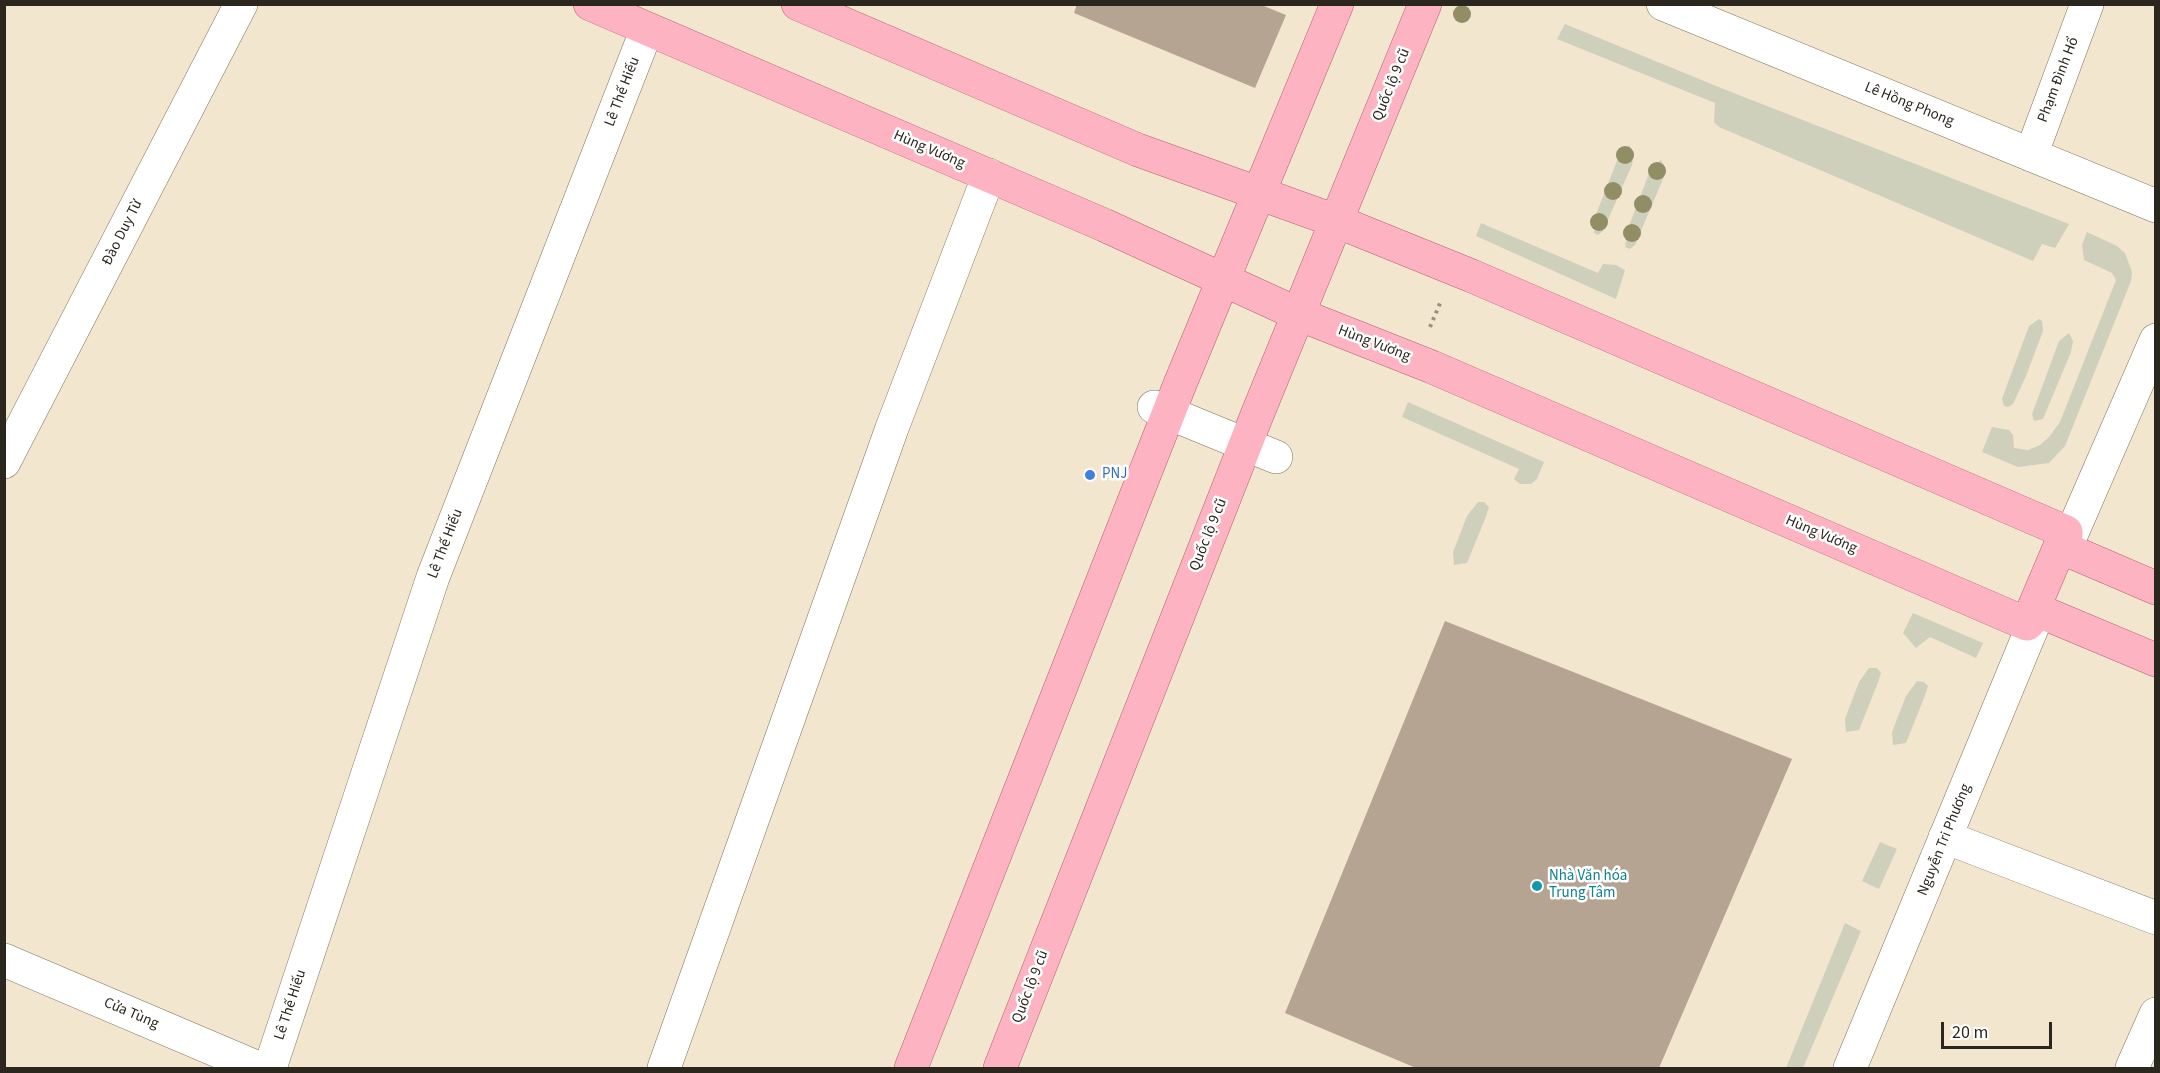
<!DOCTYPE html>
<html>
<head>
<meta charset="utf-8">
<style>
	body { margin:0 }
	#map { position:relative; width:2160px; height:1073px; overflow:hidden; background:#f2e6cf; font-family:"Source Sans 3",sans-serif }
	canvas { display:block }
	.frame { position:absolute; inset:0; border:6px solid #2b271e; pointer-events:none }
	.scale { position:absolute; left:1941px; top:1022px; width:111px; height:27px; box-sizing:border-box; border:3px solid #2b271e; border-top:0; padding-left:8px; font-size:18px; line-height:21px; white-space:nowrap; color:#2b271e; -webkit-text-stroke:4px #fff; paint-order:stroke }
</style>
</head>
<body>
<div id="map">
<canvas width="2160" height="1073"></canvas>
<div class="frame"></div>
<div class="scale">20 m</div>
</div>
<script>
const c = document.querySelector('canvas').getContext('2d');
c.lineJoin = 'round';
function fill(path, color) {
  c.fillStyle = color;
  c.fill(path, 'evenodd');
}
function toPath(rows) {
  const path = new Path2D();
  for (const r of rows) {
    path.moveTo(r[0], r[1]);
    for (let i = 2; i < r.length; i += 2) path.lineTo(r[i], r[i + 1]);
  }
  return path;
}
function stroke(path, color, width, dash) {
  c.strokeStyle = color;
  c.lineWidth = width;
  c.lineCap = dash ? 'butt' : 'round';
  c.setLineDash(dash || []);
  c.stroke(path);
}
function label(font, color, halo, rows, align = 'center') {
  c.font = font + ' "Source Sans 3",sans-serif';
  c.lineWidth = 5;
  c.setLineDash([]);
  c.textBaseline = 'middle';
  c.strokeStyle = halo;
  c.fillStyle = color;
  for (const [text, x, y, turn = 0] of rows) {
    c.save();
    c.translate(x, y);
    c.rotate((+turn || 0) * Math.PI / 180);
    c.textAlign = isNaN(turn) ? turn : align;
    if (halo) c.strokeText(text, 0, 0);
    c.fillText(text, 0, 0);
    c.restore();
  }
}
fill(toPath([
	[1565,24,1726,90,2069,224,2055,248,2042,244,2033,261,1719,127,1714,122,1715,103,1557,39],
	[1629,145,1634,153,1632,165,1603,231,1598,235,1594,233,1597,212,1620,153],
	[1661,160,1665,167,1663,179,1635,245,1630,249,1625,247,1629,226,1651,168],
	[1481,223,1598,273,1603,264,1616,265,1625,270,1616,299,1476,236],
	[2087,232,2117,246,2125,253,2132,272,2131,281,2065,446,2049,463,2018,467,1982,452,1992,427,2009,430,2013,435,2014,448,2028,450,2040,445,2049,437,2060,422,2116,280,2112,273,2084,260,2082,245],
	[2039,319,2042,321,2043,331,2026,376,2013,404,2008,407,2004,406,2002,399,2007,385,2029,326],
	[2069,333,2073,341,2071,352,2043,419,2034,421,2032,414,2059,341],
	[1408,402,1544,462,1537,479,1531,484,1520,484,1514,479,1519,469,1402,417],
	[1478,502,1484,502,1489,507,1485,519,1467,563,1454,565,1453,552,1467,516],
	[1913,613,1983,643,1976,658,1930,637,1916,648,1903,633],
	[1869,668,1877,668,1881,673,1877,685,1859,730,1846,732,1845,719,1859,682],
	[1917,681,1924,682,1928,686,1924,698,1906,743,1893,745,1892,732,1906,696],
	[1880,842,1897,849,1879,889,1862,881],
	[1845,923,1861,931,1803,1068,1786,1068]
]), '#ced0bc');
fill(toPath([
	[1077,4,1259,4,1286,15,1255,88,1074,13],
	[1445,621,1792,759,1659,1068,1416,1068,1285,1013]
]), '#b6a492');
const minor = toPath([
	[1663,4,2156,206],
	[2031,155,2087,4],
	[1154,407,1276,457],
	[4,462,241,4],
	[2065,549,2156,340],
	[1945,837,2156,918],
	[4,960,258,1068],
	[270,1068,433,577,647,29],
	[664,1068,892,428,989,175],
	[1850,1068,2039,611],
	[2132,1068,2156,1014]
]);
const major = toPath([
	[590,4,1104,225,1298,314,1432,367,2027,624,2039,611,2156,660],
	[798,4,1138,150,1336,221,1472,276,2066,532,2065,549,2156,588],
	[2027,624,2066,532],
	[911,1068,1180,384,1337,4],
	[1000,1068,1257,415,1425,4]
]);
stroke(minor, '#7e735e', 34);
stroke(major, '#b4616e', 34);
stroke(toPath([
	[1430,327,1441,301]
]), '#999180', 4, [3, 4.5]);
stroke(minor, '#fff', 33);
stroke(major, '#feb3c2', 33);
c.fillStyle = '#918d65';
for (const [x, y] of [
	[1462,14],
	[1625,155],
	[1657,171],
	[1613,191],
	[1643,204],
	[1599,222],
	[1632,233]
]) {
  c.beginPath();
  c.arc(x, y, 9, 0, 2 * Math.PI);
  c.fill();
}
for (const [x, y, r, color] of [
	[1090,475,6,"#3f7fe0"],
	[1537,886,6,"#0f9aa8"]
]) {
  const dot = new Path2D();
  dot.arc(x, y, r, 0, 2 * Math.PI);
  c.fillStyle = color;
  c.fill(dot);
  stroke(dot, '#fff', 2);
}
label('15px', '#2b271e', '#fff', [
	["Phạm Đình Hổ",2059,80,-69],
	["Quốc lộ 9 cũ",1392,85,-68],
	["Lê Thế Hiếu",623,92,-69],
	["Lê Hồng Phong",1909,105,22],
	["Hùng Vương",929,150,23],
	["Đào Duy Từ",123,233,-63],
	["Hùng Vương",1374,344,21],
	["Quốc lộ 9 cũ",1209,535,-68],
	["Hùng Vương",1821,535,23],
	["Lê Thế Hiếu",446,544,-69],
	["Nguyễn Tri Phương",1945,840,-68],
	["Quốc lộ 9 cũ",1031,987,-69],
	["Lê Thế Hiếu",291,1005,-72],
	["Cửa Tùng",131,1014,23]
]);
label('15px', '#366cbe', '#fff', [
	["PNJ",1102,475]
], 'left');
label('15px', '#0d838f', '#fff', [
	["Nhà Văn hóa",1549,877],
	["Trung Tâm",1549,894]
], 'left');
</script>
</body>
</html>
